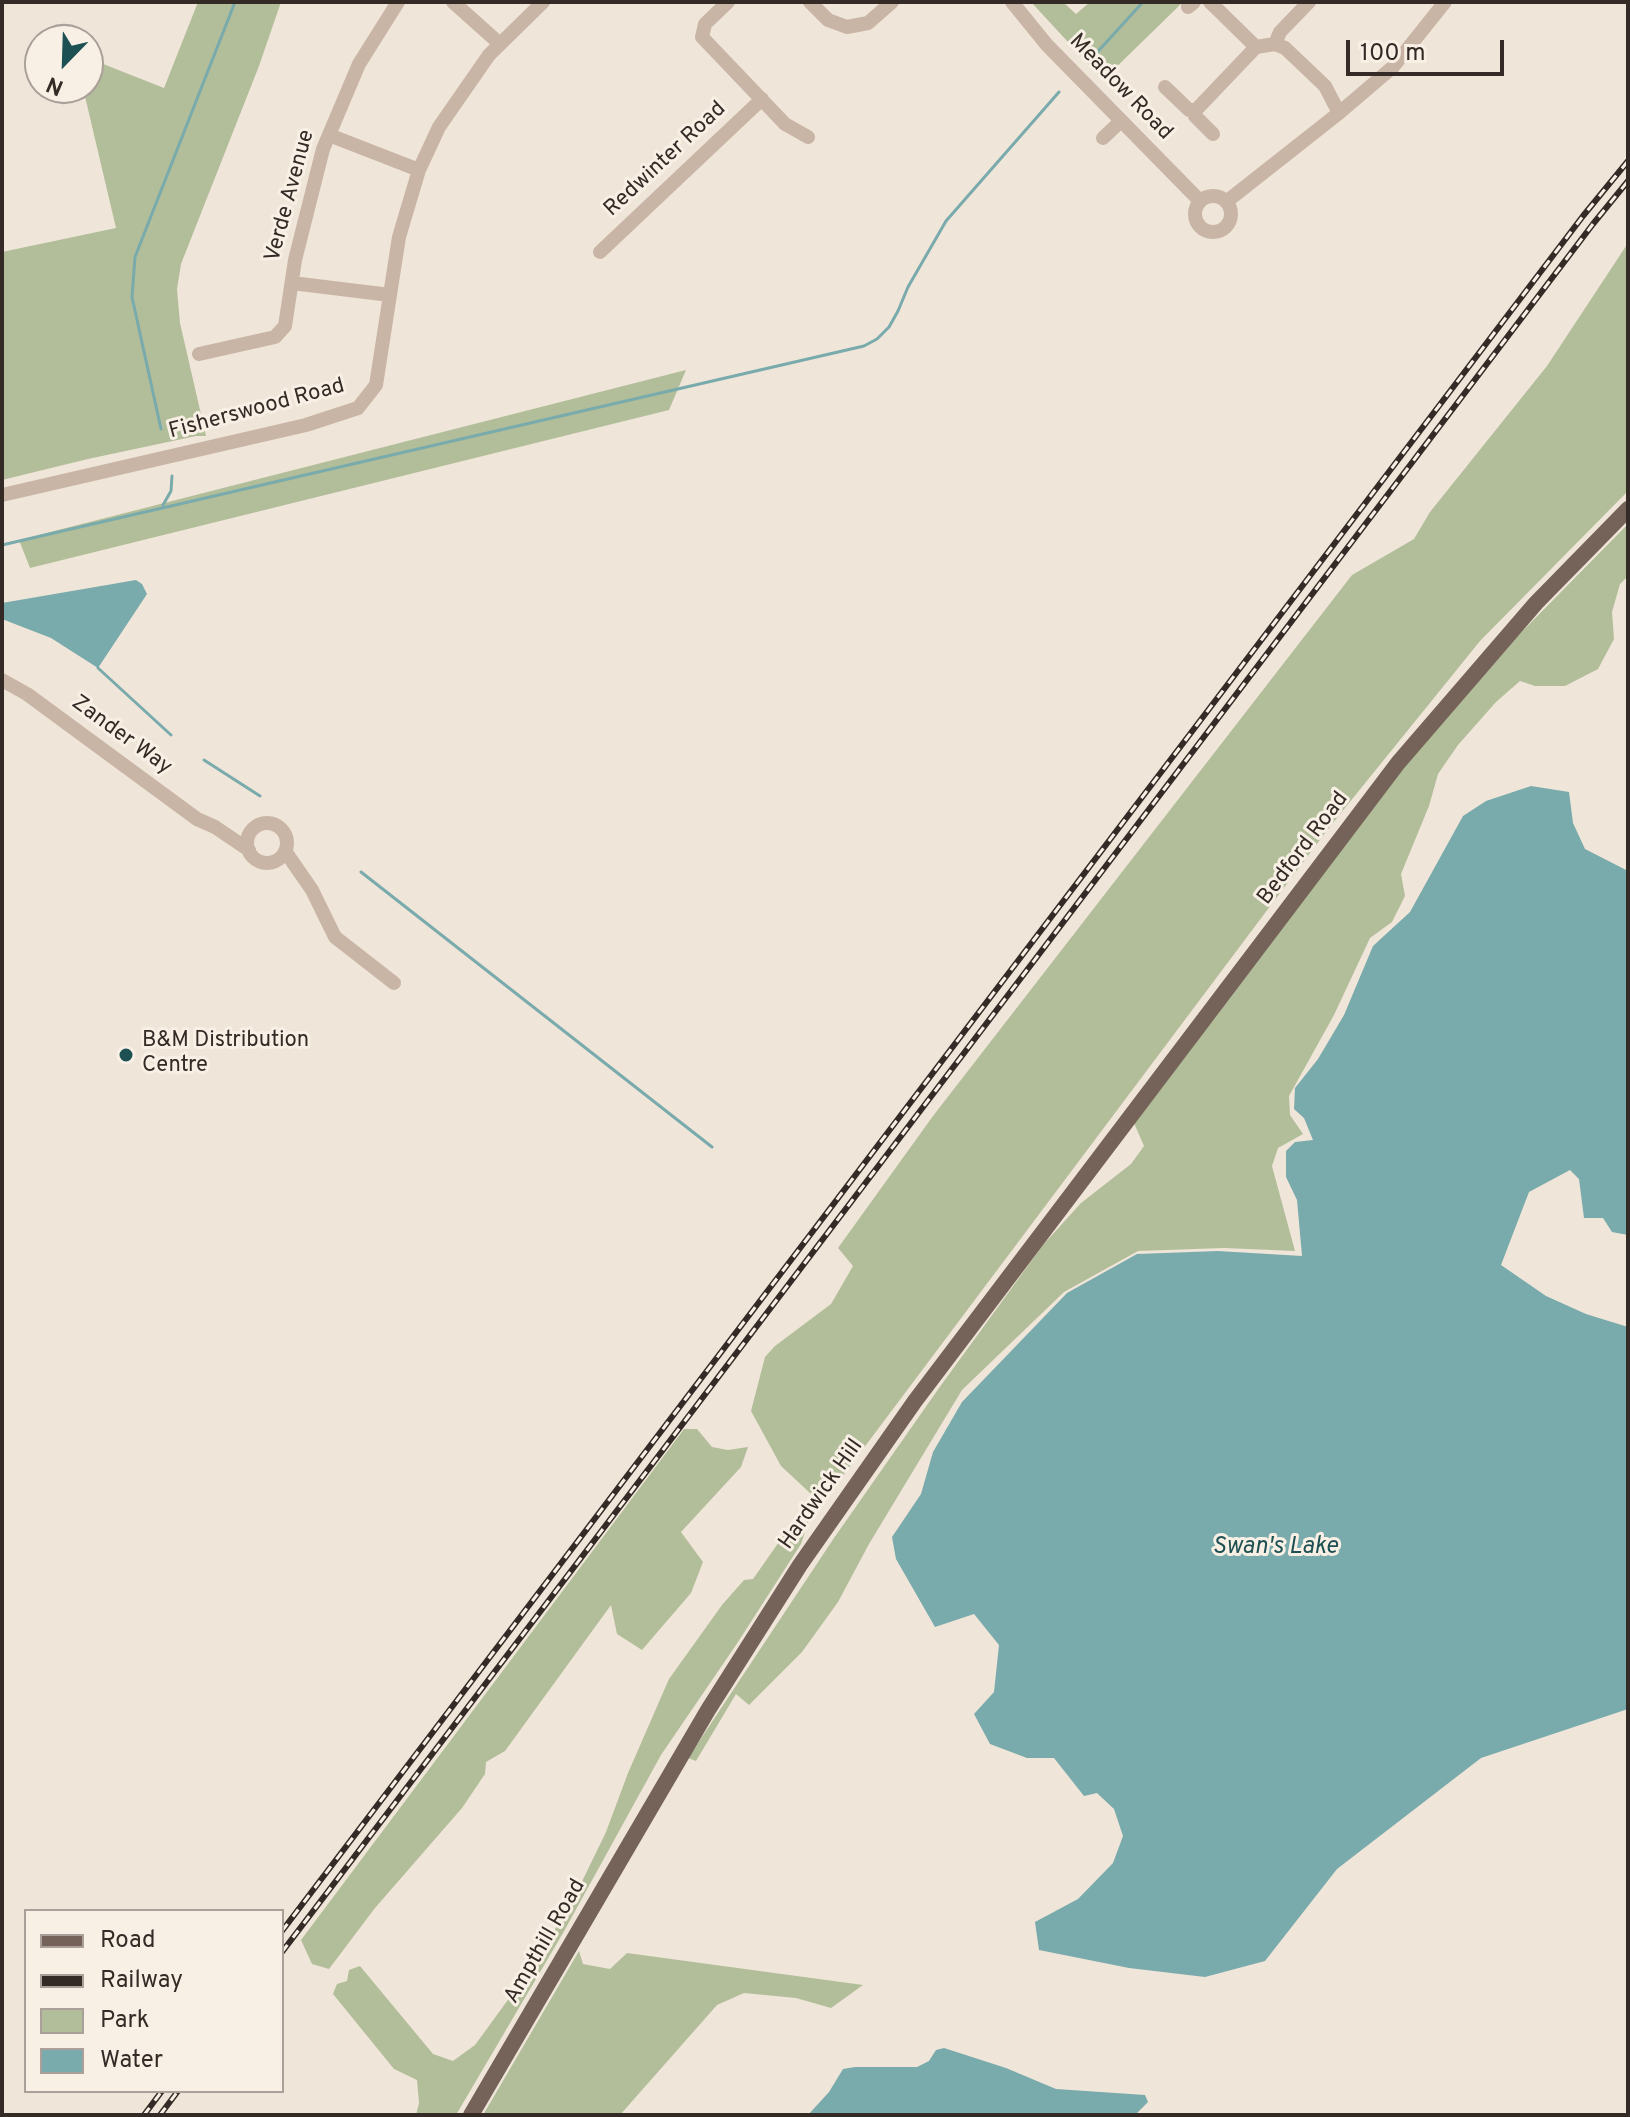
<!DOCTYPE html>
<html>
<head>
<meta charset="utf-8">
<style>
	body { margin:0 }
	#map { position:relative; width:1630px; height:2117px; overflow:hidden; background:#f0e5d9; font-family:Overpass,sans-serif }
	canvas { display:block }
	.frame { position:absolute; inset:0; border:4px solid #342a26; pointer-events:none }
	.legend { position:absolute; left:24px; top:1909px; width:260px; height:184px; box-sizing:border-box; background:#f8efe5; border:2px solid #aaa099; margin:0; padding:10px 14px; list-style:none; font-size:24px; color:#342a26 }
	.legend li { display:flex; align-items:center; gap:16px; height:40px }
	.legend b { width:40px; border:2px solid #aaa099 }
	.north { position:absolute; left:24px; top:24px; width:80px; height:80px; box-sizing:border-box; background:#f8efe5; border:2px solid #aaa099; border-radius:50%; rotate:203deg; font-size:22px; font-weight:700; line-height:32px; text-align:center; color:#342a26 }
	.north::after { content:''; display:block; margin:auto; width:28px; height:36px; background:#1d5053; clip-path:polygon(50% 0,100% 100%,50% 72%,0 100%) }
	.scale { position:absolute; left:1346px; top:40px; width:158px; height:36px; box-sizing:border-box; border:4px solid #342a26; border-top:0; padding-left:10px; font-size:24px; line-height:28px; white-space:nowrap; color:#342a26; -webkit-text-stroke:6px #f8efe5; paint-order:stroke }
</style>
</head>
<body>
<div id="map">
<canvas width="1630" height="2117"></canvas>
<div class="frame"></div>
<ul class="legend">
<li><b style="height:10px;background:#756258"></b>Road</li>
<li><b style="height:10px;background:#342a26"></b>Railway</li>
<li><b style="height:22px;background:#b2be9a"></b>Park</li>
<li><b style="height:22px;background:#79aaac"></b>Water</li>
</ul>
<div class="north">N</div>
<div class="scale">100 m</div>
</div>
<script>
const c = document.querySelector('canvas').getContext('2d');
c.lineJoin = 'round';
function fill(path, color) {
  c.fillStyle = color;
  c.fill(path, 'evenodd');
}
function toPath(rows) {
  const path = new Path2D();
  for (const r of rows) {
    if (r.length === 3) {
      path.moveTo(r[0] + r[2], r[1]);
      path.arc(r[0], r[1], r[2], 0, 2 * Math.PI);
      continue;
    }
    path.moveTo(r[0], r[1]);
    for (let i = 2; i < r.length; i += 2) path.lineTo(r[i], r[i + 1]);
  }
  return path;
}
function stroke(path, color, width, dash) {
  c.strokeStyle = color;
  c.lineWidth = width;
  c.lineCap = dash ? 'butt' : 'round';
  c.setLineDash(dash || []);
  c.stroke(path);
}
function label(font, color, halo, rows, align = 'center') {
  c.font = font + ' Overpass,sans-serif';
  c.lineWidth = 6;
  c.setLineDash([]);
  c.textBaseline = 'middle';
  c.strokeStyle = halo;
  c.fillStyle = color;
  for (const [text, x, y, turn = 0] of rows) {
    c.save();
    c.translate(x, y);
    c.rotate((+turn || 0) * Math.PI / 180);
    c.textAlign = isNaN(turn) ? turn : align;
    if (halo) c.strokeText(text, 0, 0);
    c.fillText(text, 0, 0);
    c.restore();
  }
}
fill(toPath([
	[198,2,281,2,259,66,181,264,177,289,180,323,206,436,196,436,88,459,2,480,2,252,116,228,83,88,88,88,88,58,164,88],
	[1063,2,1076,14,1090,2,1183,2,1103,80,1032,3],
	[1628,243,1628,491,1480,641,1328,829,824,1501,810,1493,781,1466,751,1411,765,1357,775,1346,831,1304,853,1266,838,1248,933,1116,1352,575,1414,539,1430,512,1547,366],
	[686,370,669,410,30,568,19,540],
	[1628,524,1628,576,1620,584,1612,612,1614,639,1598,669,1565,686,1535,686,1520,681,1496,702,1458,745,1438,774,1429,806,1401,874,1405,896,1392,922,1370,938,1334,1015,1289,1096,1290,1115,1303,1134,1278,1148,1272,1166,1295,1251,1224,1248,1138,1251,1064,1292,962,1390,869,1544,838,1602,802,1652,749,1705,736,1694,696,1761,688,1758,834,1538,939,1388,1043,1245,1081,1203,1131,1164,1144,1146,1134,1123,1395,778,1496,658],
	[684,1429,697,1429,712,1447,728,1450,748,1447,741,1467,681,1532,703,1562,691,1593,642,1650,617,1634,611,1605,505,1751,486,1762,485,1774,462,1808,375,1908,329,1969,312,1964,301,1940],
	[812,1511,801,1544,738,1642,661,1755,563,1933,456,2115,416,2115,419,2103,417,2080,394,2069,333,1994,337,1984,347,1981,349,1970,360,1966,433,2054,453,2061,475,2045,529,1971,572,1902,606,1832,628,1773,669,1679,722,1605,744,1580,753,1579,800,1512],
	[579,1951,583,1964,610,1969,627,1953,863,1985,831,2008,796,1998,744,1993,717,2005,620,2115,483,2115]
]), '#b2be9a');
fill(toPath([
	[136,580,142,584,147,594,98,668,51,638,2,619,2,603],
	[1531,786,1569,792,1573,823,1585,849,1628,871,1628,1235,1612,1232,1603,1218,1584,1218,1579,1179,1570,1170,1529,1192,1501,1265,1546,1296,1586,1314,1628,1327,1628,1709,1481,1758,1337,1869,1265,1961,1205,1977,1129,1968,1039,1950,1035,1922,1078,1899,1113,1863,1123,1836,1114,1809,1097,1793,1084,1796,1054,1758,1027,1758,990,1744,974,1714,994,1692,999,1645,974,1614,935,1627,896,1559,892,1537,921,1494,933,1452,962,1402,1067,1293,1137,1254,1218,1251,1302,1256,1297,1200,1286,1177,1286,1151,1295,1142,1313,1140,1304,1118,1294,1109,1295,1088,1318,1059,1344,1015,1373,946,1410,912,1463,816,1486,801],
	[944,2048,1006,2068,1056,2089,1145,2095,1148,2102,1135,2115,808,2115,829,2092,843,2069,855,2067,917,2067,929,2061,936,2050]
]), '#79aaac');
stroke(toPath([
	[1091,59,1143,2],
	[161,429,132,297,135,257,235,2],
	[163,505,171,491,172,476],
	[2,545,864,346,877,339,889,327,898,311,908,287,946,221,1059,92],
	[98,668,171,735],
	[204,760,260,796],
	[361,872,712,1147]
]), '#79aaac', 3);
stroke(toPath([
	[453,2,500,44],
	[728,2,705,24,702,37,785,124,808,137],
	[810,2,828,20,847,27,868,23,892,2],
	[1012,2,1047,45,1200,201],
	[1210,2,1256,47],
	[1188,7,1194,2],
	[1275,44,1280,32,1309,2],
	[1165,87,1189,110,1196,110],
	[1213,134,1195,116,1196,110,1256,47,1275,44,1285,48,1325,86,1339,113],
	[329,135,419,170],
	[1103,138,1121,121],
	[1213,214,18],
	[1226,202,1339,113,1393,67,1445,2],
	[600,252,762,99],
	[292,283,390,295],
	[199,354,275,337,285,326,295,260,323,149,359,64,398,2],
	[2,495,306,425,358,408,376,385,399,237,419,170,439,127,489,55,543,2],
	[2,680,27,694,197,819,215,827,249,850],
	[267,843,20],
	[285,851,312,890,335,937,394,983]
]), '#c8b5a5', 14);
stroke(toPath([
	[471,2115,708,1710,800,1565,915,1401,1398,763,1536,603,1628,509]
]), '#756258', 16);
const rail = toPath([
	[282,1931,1583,216,1628,161],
	[282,1952,1593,224,1628,181],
	[144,2115,162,2091],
	[160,2115,178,2091]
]);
stroke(rail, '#342a26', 6);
stroke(rail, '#f8efe5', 3, [9]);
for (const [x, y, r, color] of [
	[126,1055,8,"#1d5053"]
]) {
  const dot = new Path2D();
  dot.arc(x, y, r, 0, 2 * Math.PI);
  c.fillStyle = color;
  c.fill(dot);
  stroke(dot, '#f8efe5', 3);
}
label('22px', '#342a26', '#f8efe5', [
	["Meadow Road",1120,88,46],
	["Redwinter Road",666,160,-43],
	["Verde Avenue",291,196,-75],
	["Fisherswood Road",257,410,-15],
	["Zander Way",121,736,36],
	["Bedford Road",1304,849,-53],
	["Hardwick Hill",822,1495,-55],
	["Ampthill Road",546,1942,-60]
]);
label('22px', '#342a26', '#f8efe5', [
	["B&M Distribution",142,1042],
	["Centre",142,1067]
], 'left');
label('italic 24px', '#1d5053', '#f8efe5', [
	["Swan's Lake",1275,1548]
]);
</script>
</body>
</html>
